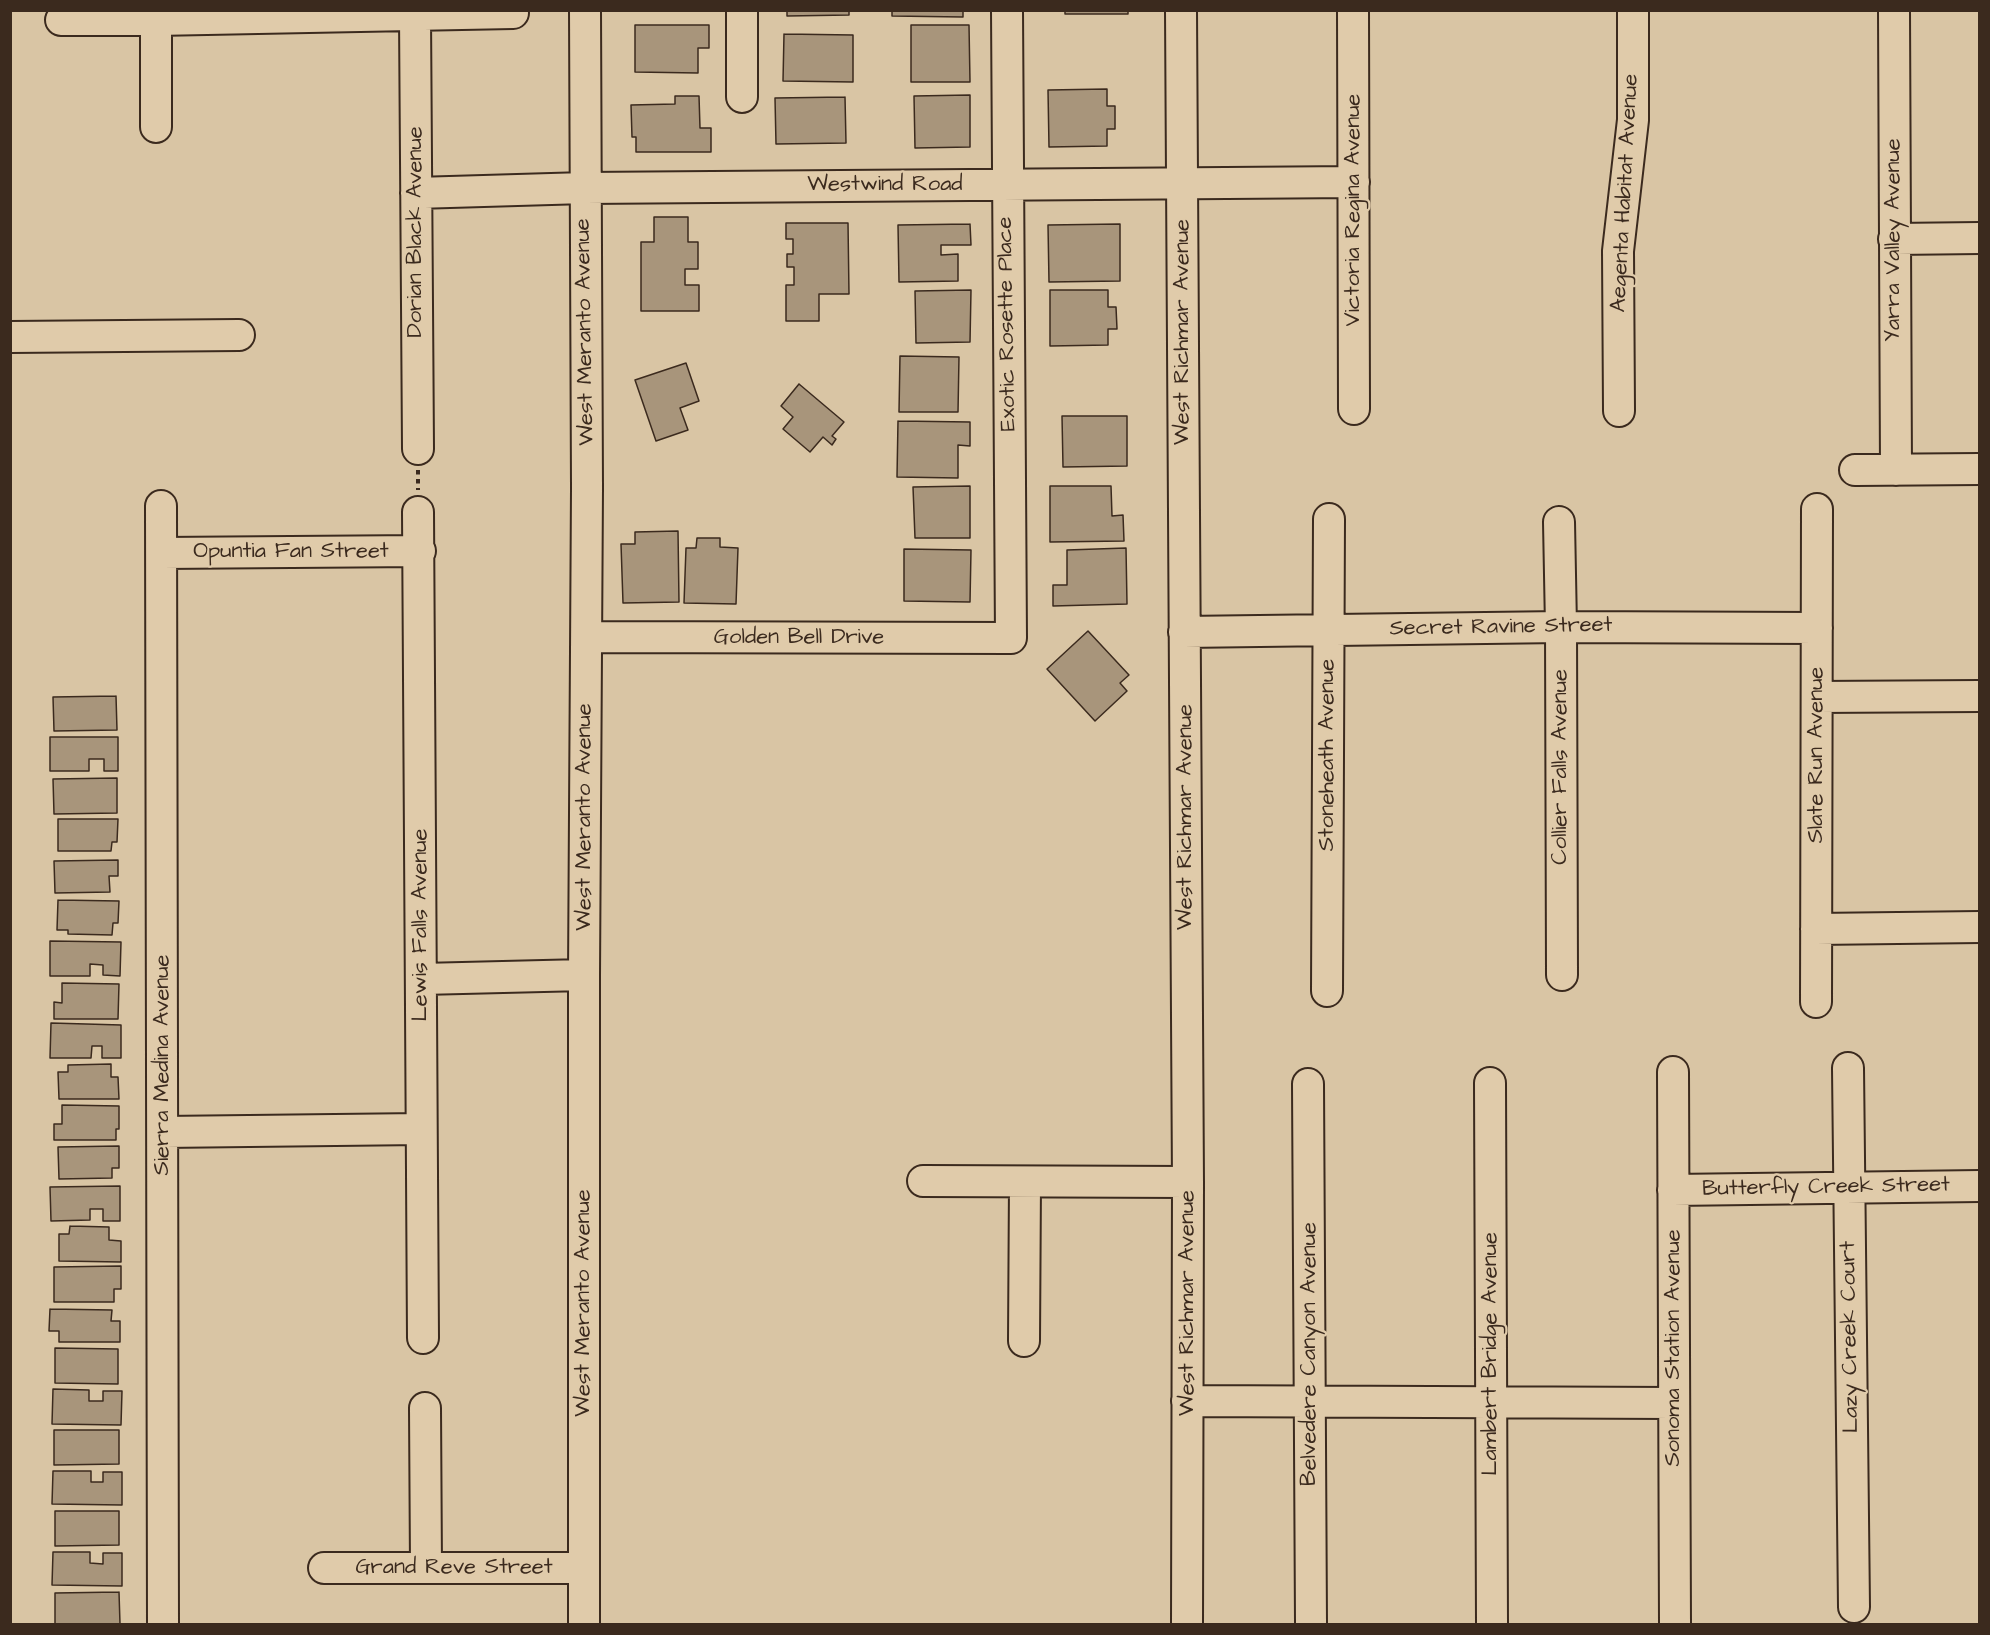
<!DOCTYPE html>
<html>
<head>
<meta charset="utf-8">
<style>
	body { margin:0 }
	#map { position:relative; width:1990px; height:1635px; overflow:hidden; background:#d9c5a4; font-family:"Architects Daughter",sans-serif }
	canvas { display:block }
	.frame { position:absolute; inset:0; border:12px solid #3b2a1e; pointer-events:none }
</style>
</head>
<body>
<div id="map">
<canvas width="1990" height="1635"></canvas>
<div class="frame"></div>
</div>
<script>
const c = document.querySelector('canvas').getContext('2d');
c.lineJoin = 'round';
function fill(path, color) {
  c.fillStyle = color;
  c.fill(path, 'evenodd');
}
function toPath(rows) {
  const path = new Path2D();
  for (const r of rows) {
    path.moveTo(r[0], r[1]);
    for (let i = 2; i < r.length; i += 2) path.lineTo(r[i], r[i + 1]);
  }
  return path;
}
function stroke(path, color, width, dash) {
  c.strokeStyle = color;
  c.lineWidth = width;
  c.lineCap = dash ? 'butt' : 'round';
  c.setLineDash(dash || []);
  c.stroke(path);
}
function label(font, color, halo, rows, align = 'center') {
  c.font = font + ' "Architects Daughter",sans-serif';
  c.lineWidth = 4.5;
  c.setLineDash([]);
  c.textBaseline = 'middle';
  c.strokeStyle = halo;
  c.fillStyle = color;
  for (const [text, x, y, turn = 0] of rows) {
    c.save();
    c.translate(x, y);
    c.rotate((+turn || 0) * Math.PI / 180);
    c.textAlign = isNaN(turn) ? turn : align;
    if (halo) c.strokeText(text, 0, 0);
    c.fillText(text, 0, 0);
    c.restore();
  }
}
const building = toPath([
	[787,10,849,10,849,15,787,16,787,10],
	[892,10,963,10,963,17,892,16,892,10],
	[1065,10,1128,10,1128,14,1065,14,1065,10],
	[635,25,709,25,709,48,698,48,698,73,635,72,635,25],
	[911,25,969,25,970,82,911,82,911,25],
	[784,34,853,35,853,82,783,81,784,34],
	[1107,89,1107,106,1115,106,1115,129,1107,129,1107,146,1049,147,1048,90,1107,89],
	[970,95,970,147,915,148,914,96,970,95],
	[675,96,699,96,700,128,711,128,711,152,636,152,636,137,632,137,631,105,675,104,675,96],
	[845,97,846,143,776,144,775,98,845,97],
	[654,217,688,217,688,242,698,242,698,269,685,269,685,285,699,285,699,311,641,311,641,242,654,242,654,217],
	[786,223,848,223,849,294,819,294,819,321,786,321,786,285,794,285,794,267,787,267,787,254,793,254,793,239,786,239,786,223],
	[970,224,971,245,941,245,941,255,958,254,958,281,899,282,898,225,970,224],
	[1120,224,1120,281,1049,282,1048,225,1120,224],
	[971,290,970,342,916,343,915,291,971,290],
	[1050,290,1108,290,1108,307,1116,307,1117,329,1108,329,1108,345,1050,346,1050,290],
	[900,356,959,357,958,412,899,412,900,356],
	[686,363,699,401,680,408,688,430,656,441,635,380,686,363],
	[799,384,844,422,832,436,836,439,832,445,823,437,810,452,783,429,793,417,781,406,799,384],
	[1062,416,1127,416,1127,466,1063,467,1062,416],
	[898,421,970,422,970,446,958,445,958,478,897,477,898,421],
	[970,486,970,538,915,538,913,487,970,486],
	[1050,486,1111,486,1112,516,1123,515,1124,541,1050,542,1050,486],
	[678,531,679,602,623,603,621,544,635,544,635,532,678,531],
	[697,538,720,538,720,547,738,548,736,604,684,603,686,548,696,548,697,538],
	[1126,548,1127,604,1053,606,1053,585,1067,585,1067,550,1126,548],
	[904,549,971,550,970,602,904,601,904,549],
	[1088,631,1129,675,1120,683,1127,691,1095,721,1047,669,1088,631],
	[116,696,117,730,54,731,53,697,116,696],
	[50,737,118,737,118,771,104,771,104,759,89,759,89,771,50,771,50,737],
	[117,778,117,813,54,814,53,779,117,778],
	[58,819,118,819,117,842,112,842,111,851,58,851,58,819],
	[118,860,118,876,109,876,110,892,55,893,54,861,118,860],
	[58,900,119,901,118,923,113,923,112,935,68,934,68,930,57,930,58,900],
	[50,941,121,942,120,976,103,975,103,965,90,964,90,976,50,976,50,941],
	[62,983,119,984,118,1019,54,1019,54,1002,62,1003,62,983],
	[51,1023,121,1025,121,1058,102,1058,102,1046,92,1046,91,1058,50,1058,51,1023],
	[111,1064,111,1077,118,1077,119,1099,59,1099,58,1072,68,1072,68,1065,111,1064],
	[62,1105,119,1106,119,1129,116,1129,116,1140,54,1140,54,1124,62,1124,62,1105],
	[119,1146,119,1168,112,1168,112,1178,59,1179,58,1147,119,1146],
	[120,1186,120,1221,103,1221,103,1209,90,1209,90,1220,51,1221,50,1187,120,1186],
	[70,1226,109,1227,109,1240,121,1241,121,1262,59,1261,59,1234,69,1234,70,1226],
	[121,1266,121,1289,114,1289,114,1302,54,1302,54,1267,121,1266],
	[50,1309,112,1310,111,1321,120,1321,120,1342,59,1342,59,1331,49,1331,50,1309],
	[55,1348,118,1349,118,1384,55,1383,55,1348],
	[53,1389,89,1390,89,1401,103,1401,103,1391,122,1391,121,1425,52,1424,53,1389],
	[54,1430,119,1430,119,1464,54,1465,54,1430],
	[53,1471,91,1471,91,1482,103,1482,103,1472,122,1472,122,1505,52,1504,53,1471],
	[55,1511,119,1511,119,1545,55,1546,55,1511],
	[53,1552,90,1552,90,1563,103,1564,103,1553,122,1553,122,1586,52,1585,53,1552],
	[119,1592,120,1624,55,1624,55,1593,119,1592]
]);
fill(building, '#a8957b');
stroke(building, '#3b2a1e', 1.5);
const minor = toPath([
	[742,10,742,97],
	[1181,10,1188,1182,1187,1624],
	[1353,10,1354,409],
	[1894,10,1896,470],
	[415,16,418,449],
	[61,20,156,20,513,13],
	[156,20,156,127],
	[416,193,585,188,1354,182],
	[1894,239,1980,238],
	[10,337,239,335],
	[1619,411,1618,251,1633,120,1633,10],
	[1855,470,1980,469],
	[161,506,163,1624],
	[418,512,423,1338],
	[1559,522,1561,627,1562,975],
	[162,553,420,551],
	[1184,632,1561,627,1817,628],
	[587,637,1011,638,1007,10],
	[1817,697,1980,696],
	[1816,929,1980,927],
	[422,979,584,975],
	[1327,991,1329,519],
	[1816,1002,1817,509],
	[1848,1068,1854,1607],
	[1673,1072,1675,1624],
	[1490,1083,1492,1624],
	[1308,1084,1311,1624],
	[163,1132,421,1129],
	[923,1181,1188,1182],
	[1673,1190,1980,1186],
	[1024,1341,1025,1182],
	[1187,1401,1674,1403],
	[425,1408,426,1568],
	[324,1568,583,1568],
	[584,1624,584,975,587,488,585,10]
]);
stroke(minor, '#3b2a1e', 34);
stroke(toPath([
	[418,470,418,490]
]), '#3b2a1e', 4, [4.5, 4.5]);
stroke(minor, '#e0cbaa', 30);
label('22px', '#3b2a1e', '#e0cbaa', [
	["Westwind Road",885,185],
	["Aegenta Habitat Avenue",1626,193,-87],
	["Victoria Regina Avenue",1354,210,-90],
	["Dorian Black Avenue",416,232,-90],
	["Yarra Valley Avenue",1894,240,-90],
	["Exotic Rosette Place",1008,324,-91],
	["West Meranto Avenue",586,332,-91],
	["West Richmar Avenue",1183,332,-90],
	["Opuntia Fan Street",291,552],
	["Secret Ravine Street",1501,628,-1],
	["Golden Bell Drive",799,638],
	["Stoneheath Avenue",1328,755,-90],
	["Slate Run Avenue",1817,755,-90],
	["Collier Falls Avenue",1561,767,-90],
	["West Meranto Avenue",585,817,-90],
	["West Richmar Avenue",1186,817,-90],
	["Lewis Falls Avenue",421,925,-90],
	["Sierra Medina Avenue",163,1065,-90],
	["Butterfly Creek Street",1826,1188,-1],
	["West Meranto Avenue",584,1303,-90],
	["West Richmar Avenue",1188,1303,-90],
	["Lazy Creek Court",1851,1337,-91],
	["Sonoma Station Avenue",1674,1348,-90],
	["Belvedere Canyon Avenue",1310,1354,-90],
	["Lambert Bridge Avenue",1491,1354,-90],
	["Grand Reve Street",454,1568]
]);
</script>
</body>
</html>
